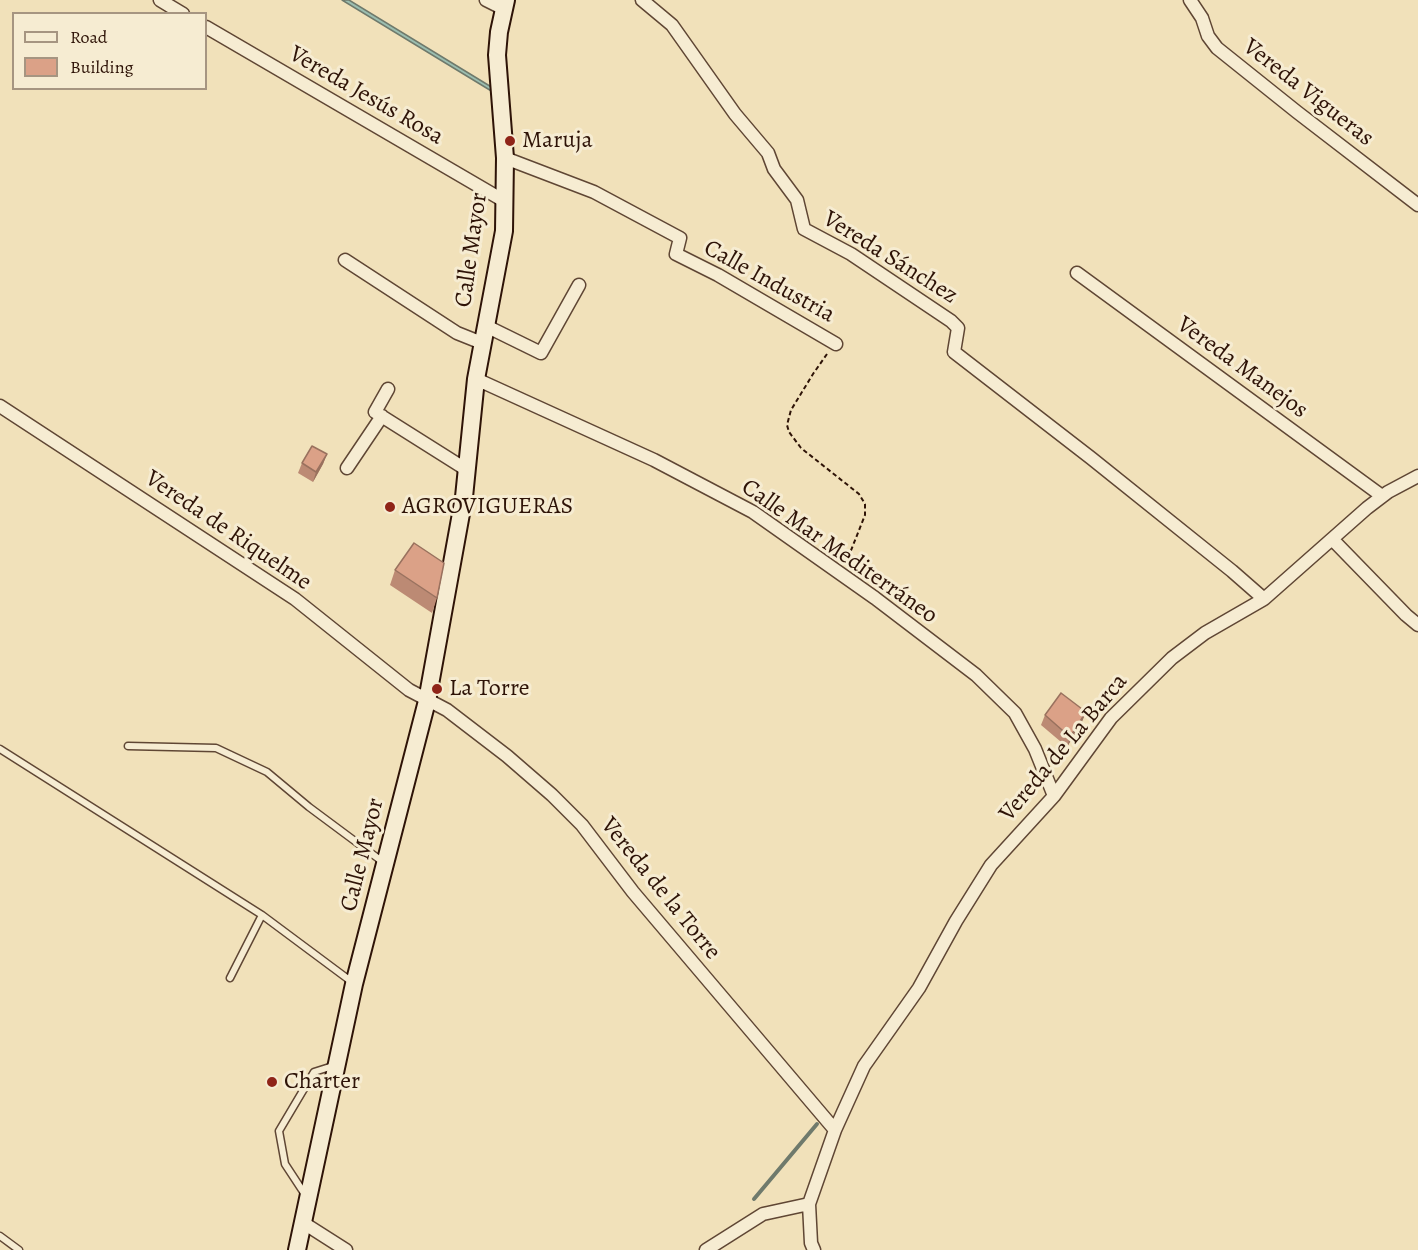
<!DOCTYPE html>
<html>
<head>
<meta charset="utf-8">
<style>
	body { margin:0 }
	#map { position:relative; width:1418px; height:1250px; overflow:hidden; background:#f1e1ba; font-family:Alegreya,serif }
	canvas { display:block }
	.legend { position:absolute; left:12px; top:12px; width:195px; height:78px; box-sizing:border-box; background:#f6ecd2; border:2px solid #a69581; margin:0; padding:8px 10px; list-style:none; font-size:18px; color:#2e1307 }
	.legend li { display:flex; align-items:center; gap:12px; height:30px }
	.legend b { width:30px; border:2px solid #a69581 }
</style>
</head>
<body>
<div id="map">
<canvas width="1418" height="1250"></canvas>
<ul class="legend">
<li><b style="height:8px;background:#f6ecd2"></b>Road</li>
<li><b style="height:16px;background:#dba187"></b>Building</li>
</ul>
</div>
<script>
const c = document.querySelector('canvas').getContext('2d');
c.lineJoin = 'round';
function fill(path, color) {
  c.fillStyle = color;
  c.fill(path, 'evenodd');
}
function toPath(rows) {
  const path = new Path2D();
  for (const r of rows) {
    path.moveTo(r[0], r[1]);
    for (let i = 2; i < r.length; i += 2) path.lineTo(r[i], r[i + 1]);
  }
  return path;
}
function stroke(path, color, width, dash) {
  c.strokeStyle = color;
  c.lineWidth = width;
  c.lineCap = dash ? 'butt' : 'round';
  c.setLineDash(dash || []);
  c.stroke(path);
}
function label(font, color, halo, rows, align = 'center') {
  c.font = font + ' Alegreya,serif';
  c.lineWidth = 6;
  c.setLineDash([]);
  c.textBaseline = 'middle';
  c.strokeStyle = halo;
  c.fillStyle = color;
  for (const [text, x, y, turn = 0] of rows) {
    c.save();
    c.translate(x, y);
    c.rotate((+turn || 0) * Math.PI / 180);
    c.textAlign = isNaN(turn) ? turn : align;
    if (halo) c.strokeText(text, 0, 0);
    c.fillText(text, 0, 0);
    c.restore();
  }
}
const water = toPath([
	[342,0,349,0,493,88,493,92,342,0]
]);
fill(water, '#9bbeb0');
stroke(water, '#6f7a6c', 1.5);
stroke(toPath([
	[754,1199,817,1124]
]), '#6f7a6c', 4);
const service = toPath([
	[128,746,216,748,267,772,309,807,383,862],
	[0,749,262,915,352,982],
	[230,978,262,915],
	[306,1196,285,1164,279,1131,314,1072,333,1066],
	[0,1236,19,1250]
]);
const minor = toPath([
	[160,0,183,14],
	[486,0,504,9],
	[642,0,672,25,735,114,768,153,774,169,797,200,804,229,851,254,951,321,958,328,954,352,1091,458,1232,571,1264,599],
	[1190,0,1202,18,1208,36,1217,48,1297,112,1418,205],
	[206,27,506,202],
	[505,158,594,192,680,238,676,254,718,275,836,344],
	[345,260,457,333,482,343],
	[1077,273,1382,496],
	[486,326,541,353,579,285],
	[476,379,654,460,753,512,875,598,976,675,1015,713,1035,749,1054,796],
	[388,389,375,412,467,470],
	[0,406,295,599,409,690,447,710,507,756,552,795,582,825,633,892,835,1130],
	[347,468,382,416],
	[1332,539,1406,615,1418,625],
	[302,1222,346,1250],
	[706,1250,763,1214,809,1204],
	[814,1250,811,1243,809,1204,835,1130,864,1066,919,988,956,921,991,865,1054,796,1111,718,1172,658,1205,633,1264,599,1367,508,1388,492,1418,476]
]);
const secondary = toPath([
	[297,1250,354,984,427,701,464,497,476,379,504,231,505,158,497,55,499,32,506,0]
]);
stroke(service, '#5f4634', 9);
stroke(minor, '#5f4634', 15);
stroke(secondary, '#2e1307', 20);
stroke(toPath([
	[827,354,813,374,791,410,787,425,789,432,801,448,859,494,865,504,865,515,846,563]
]), '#2e1307', 2, [4.5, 3]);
stroke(service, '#f6ecd2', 6);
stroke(minor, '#f6ecd2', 12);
stroke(secondary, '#f6ecd2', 16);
fill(toPath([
	[327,454,323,464,313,482,298,473,302,463],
	[395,570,437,598,432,613,390,585],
	[1045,715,1082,722,1067,747,1041,725]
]), '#bc8a74');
fill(toPath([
	[327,454,323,464,313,482,316,472],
	[1086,712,1082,722,1067,747,1070,737]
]), '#99715e');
const building = toPath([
	[312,446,327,454,316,472,302,463,312,446],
	[414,543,444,563,437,598,395,570,414,543],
	[1061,693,1086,712,1070,737,1045,715,1061,693]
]);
fill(building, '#dba187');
stroke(building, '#99715e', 1.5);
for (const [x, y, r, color] of [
	[510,141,6,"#8f2418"],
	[390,507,6,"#8f2418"],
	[437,689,6,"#8f2418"],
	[272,1082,6,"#8f2418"]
]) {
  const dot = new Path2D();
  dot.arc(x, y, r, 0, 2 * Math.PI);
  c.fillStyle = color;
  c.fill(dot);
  stroke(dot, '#f6ecd2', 2);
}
label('24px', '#2e1307', '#f6ecd2', [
	["Vereda Vigueras",1308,93,38],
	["Vereda Jesús Rosa",366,96,30],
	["Calle Mayor",472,250,-82],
	["Vereda Sánchez",890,258,32],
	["Calle Industria",769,282,29],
	["Vereda Manejos",1242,368,36],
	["Vereda de Riquelme",228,531,34],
	["Calle Mar Mediterráneo",839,552,35],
	["Vereda de La Barca",1064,748,-50],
	["Calle Mayor",363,855,-76],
	["Vereda de la Torre",660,889,51]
]);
label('24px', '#2e1307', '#f6ecd2', [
	["Maruja",522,141],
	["AGROVIGUERAS",402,507],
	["La Torre",449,689],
	["Charter",284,1082]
], 'left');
</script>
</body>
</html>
